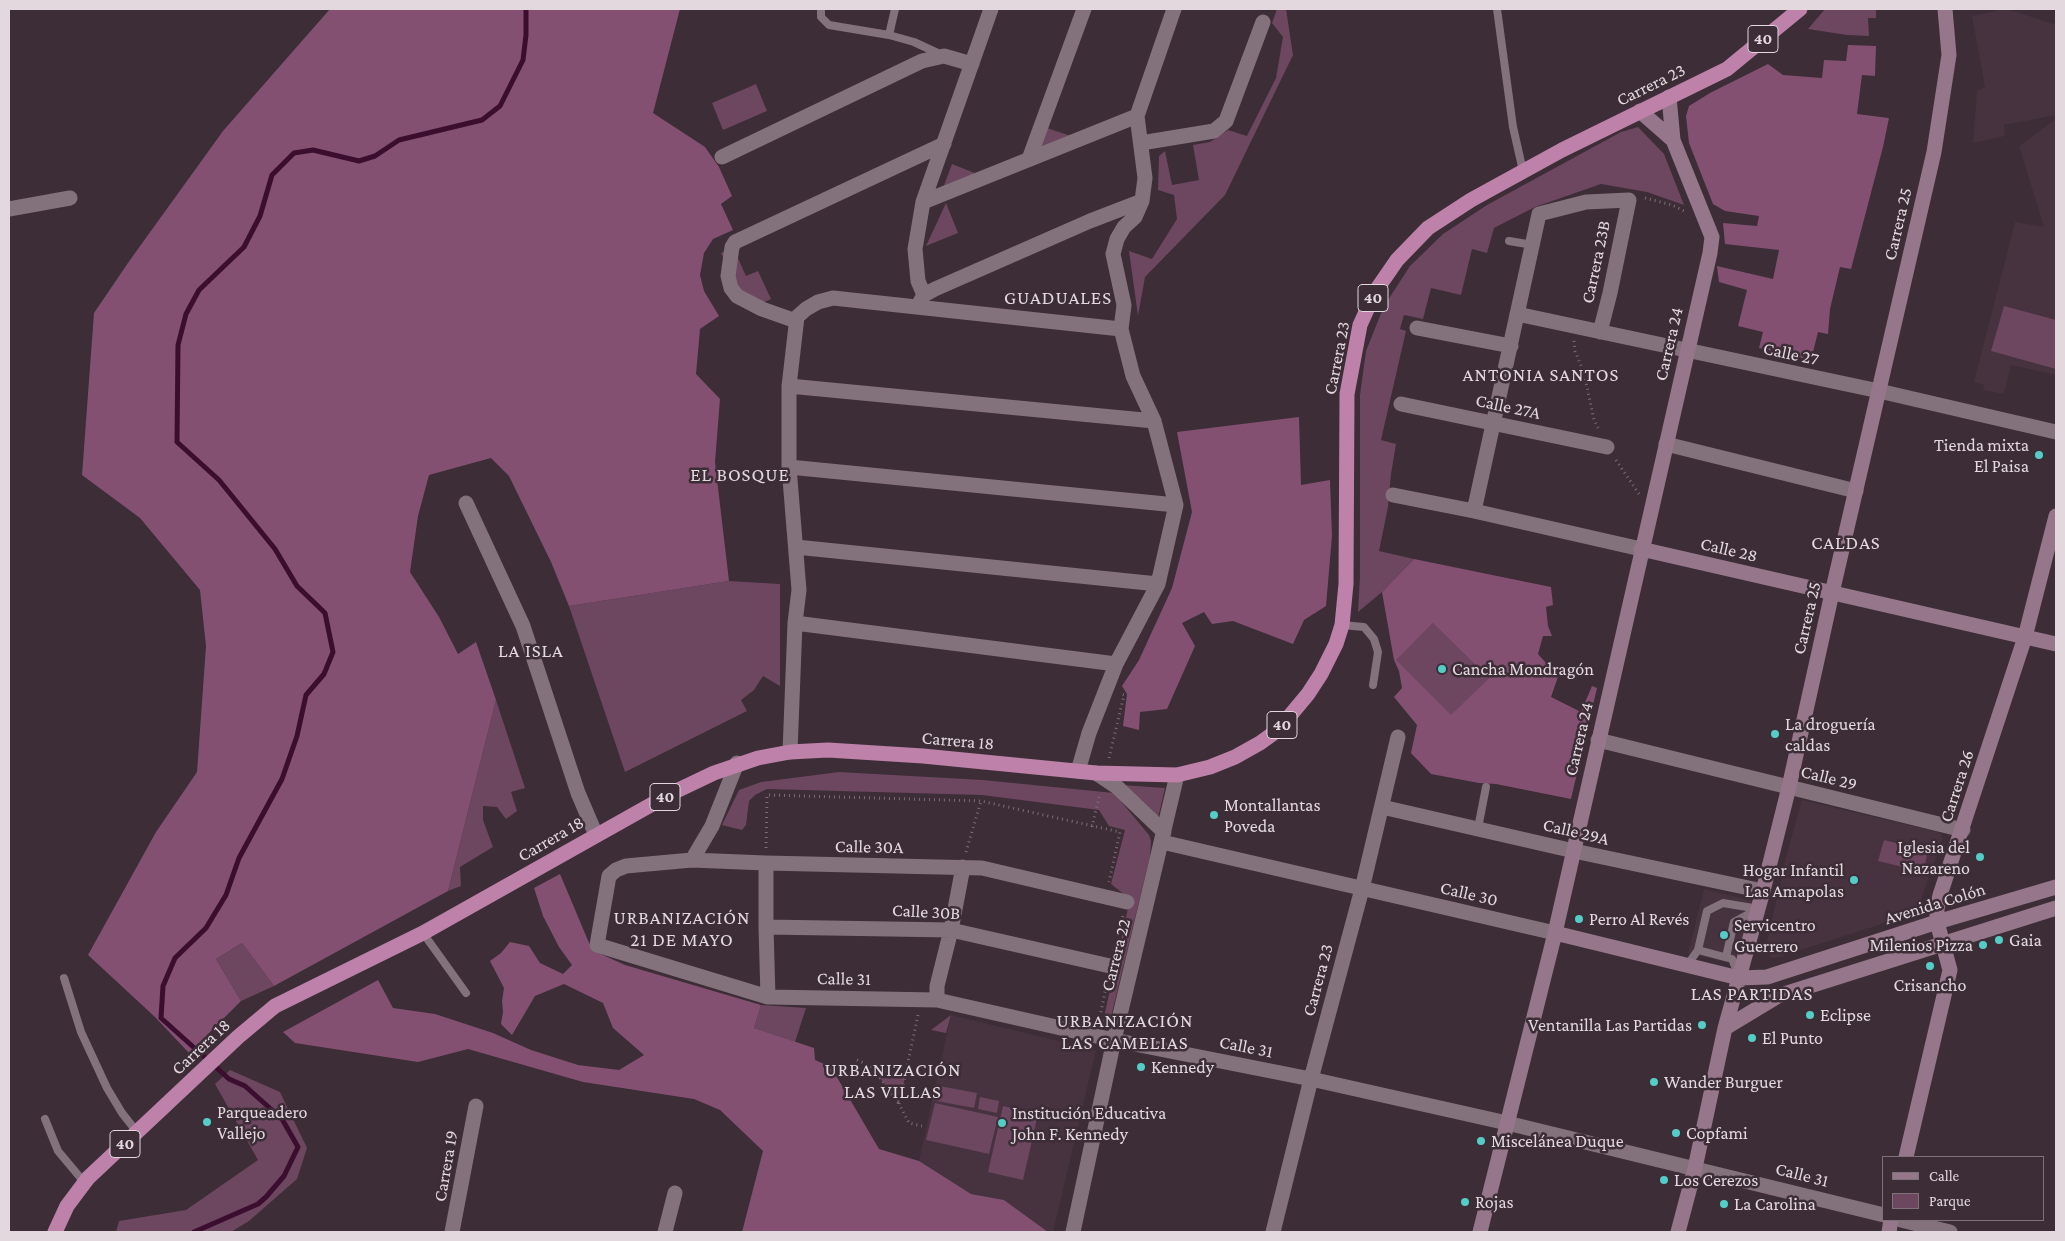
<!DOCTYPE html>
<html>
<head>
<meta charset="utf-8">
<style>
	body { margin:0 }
	#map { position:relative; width:2065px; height:1241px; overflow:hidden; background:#3c2d36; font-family:"Crimson Pro",serif }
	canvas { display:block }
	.frame { position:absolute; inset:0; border:10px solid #e2d8de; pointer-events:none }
	.legend { position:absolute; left:1882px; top:1156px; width:162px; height:65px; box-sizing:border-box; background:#3c2d36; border:1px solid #7e7179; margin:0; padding:6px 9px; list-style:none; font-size:15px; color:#e2d8de }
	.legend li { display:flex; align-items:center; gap:10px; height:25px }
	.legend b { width:25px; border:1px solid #7e7179 }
</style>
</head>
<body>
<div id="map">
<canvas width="2065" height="1241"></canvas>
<div class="frame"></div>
<ul class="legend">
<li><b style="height:6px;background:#95768a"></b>Calle</li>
<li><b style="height:14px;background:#6d4660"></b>Parque</li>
</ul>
</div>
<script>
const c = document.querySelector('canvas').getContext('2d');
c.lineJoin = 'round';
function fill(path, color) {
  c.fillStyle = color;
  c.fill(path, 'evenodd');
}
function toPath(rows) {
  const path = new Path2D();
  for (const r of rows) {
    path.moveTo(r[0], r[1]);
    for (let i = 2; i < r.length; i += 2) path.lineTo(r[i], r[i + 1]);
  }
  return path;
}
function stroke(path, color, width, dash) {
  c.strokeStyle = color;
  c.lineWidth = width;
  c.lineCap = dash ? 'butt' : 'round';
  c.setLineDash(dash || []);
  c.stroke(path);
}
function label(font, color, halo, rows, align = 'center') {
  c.font = font + ' "Crimson Pro",serif';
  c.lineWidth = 5;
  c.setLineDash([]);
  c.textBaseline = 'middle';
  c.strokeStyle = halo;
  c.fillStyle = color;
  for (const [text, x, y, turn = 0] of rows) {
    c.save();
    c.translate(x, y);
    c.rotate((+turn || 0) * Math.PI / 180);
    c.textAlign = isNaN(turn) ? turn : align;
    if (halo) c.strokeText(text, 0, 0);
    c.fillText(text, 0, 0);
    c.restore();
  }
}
fill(toPath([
	[1996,9,2007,9,2054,24,2056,17,2056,115,2004,125,2005,136,1973,143,1977,91,1985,87,1972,16,1996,11],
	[2056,119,2056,375,2011,365,2004,394,1983,390,1984,385,1974,382,2015,222,2044,227,2019,146],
	[1802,800,1938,832,1943,838,1916,913,1776,958,1772,958,1765,951,1767,941,1786,857],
	[1704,889,1754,901,1738,965,1688,953],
	[951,1015,1096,1050,1053,1232,1048,1232,1004,1200,971,1194,919,1161]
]), '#473240');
fill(toPath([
	[1277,9,1286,9,1293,55,1225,195,1145,277,1138,316,1129,251,1152,259,1177,219,1174,195,1158,190,1159,156,1165,151,1172,185,1199,180,1193,145,1210,142,1228,130,1247,136,1276,78,1283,37,1272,23],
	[1825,9,1876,9,1876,18,1868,18,1869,36,1847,35,1808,29],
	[756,84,767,111,723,130,712,103],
	[1638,127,1664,154,1684,205,1647,192,1601,184,1535,207,1494,228,1487,253,1472,249,1461,295,1431,288,1423,319,1404,315,1400,329,1406,331,1381,440,1396,444,1391,474,1388,507,1379,551,1414,559,1382,592,1358,612,1360,576,1360,395,1366,351,1384,306,1410,266,1443,234,1487,205,1621,132],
	[1047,128,1071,136,1040,149],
	[952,164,977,174,943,188],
	[946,203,958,233,926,246],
	[733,247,746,276,758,271,771,299,747,310,721,253],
	[2004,306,2056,320,2056,369,1991,351],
	[729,581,780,584,780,686,763,676,754,690,741,700,747,711,625,772,569,606],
	[1434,622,1489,678,1451,716,1395,660],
	[496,700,525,788,511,792,517,811,506,819,497,807,483,806,483,820,493,847,460,867,461,886,448,891],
	[839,772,983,780,1114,793,1149,835,1151,841,1150,856,1109,1025,1102,1026,1130,899,1111,884,1125,830,1109,826,1099,810,982,795,767,789,755,795,749,801,746,825,742,830,722,825,739,790,761,782],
	[1122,785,1165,788,1158,818],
	[1884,840,1928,851,1923,872,1878,861],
	[242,943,274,986,241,1001,216,959],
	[761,1005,806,1008,795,1042,754,1028],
	[951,1015,946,1033,931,1030],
	[871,1066,905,1076,899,1104],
	[230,1070,280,1092,307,1148,297,1179,249,1221,231,1232,116,1232,119,1221,186,1210,258,1160,215,1084],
	[934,1085,977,1093,974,1108,931,1100],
	[980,1097,999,1101,997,1113,978,1109],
	[935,1103,998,1117,989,1154,926,1140],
	[1003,1106,1038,1114,1023,1180,988,1172]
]), '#6d4660');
fill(toPath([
	[330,9,680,9,653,113,705,147,719,167,732,196,721,204,733,230,713,239,704,253,700,275,704,291,719,316,700,329,696,374,720,399,715,462,729,581,569,606,551,562,509,476,491,458,429,475,418,516,410,572,439,617,458,654,476,642,496,700,448,891,274,986,242,943,216,959,241,1001,189,1053,155,1017,88,955,156,832,197,772,206,646,200,590,140,518,82,475,94,313,130,260,223,131],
	[1848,45,1876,46,1875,76,1862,75,1857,114,1889,118,1883,147,1851,269,1840,267,1830,309,1828,334,1818,332,1811,360,1759,348,1763,332,1738,326,1747,290,1719,282,1717,266,1773,279,1779,250,1725,244,1723,223,1757,226,1759,216,1725,211,1713,204,1689,143,1686,116,1689,106,1710,93,1768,64,1783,75,1822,78,1824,60,1846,61],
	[1299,417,1301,485,1330,480,1332,536,1326,606,1304,620,1293,644,1233,621,1212,624,1204,612,1182,623,1195,646,1167,709,1140,712,1139,730,1123,726,1127,694,1122,686,1139,660,1172,588,1192,512,1177,432],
	[1414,559,1551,587,1553,605,1546,607,1548,626,1552,636,1543,636,1538,654,1547,664,1560,671,1551,697,1581,712,1592,686,1597,688,1571,799,1496,784,1479,783,1431,774,1411,753,1417,725,1394,697,1402,688,1399,671,1394,660,1382,592],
	[1433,623,1489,678,1451,715,1396,660],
	[560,874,592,950,625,965,761,1005,754,1028,814,1048,815,1060,831,1067,879,1149,919,1161,971,1194,1004,1200,1048,1232,742,1232,763,1151,720,1110,694,1099,583,1082,468,1049,418,1062,295,1043,283,1032,378,980,393,1008,435,1014,493,1033,531,1050,578,1065,619,1070,644,1055,613,1028,603,1003,564,984,535,996,512,1035,501,1024,503,1012,502,1001,504,988,490,961,501,953,510,942,529,946,540,963,563,974,572,965,559,947,543,916,534,888]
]), '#835072');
stroke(toPath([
	[194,1232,258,1204,266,1197,284,1176,298,1147,282,1119,245,1086,229,1079,161,1018,163,986,175,958,206,928,226,895,239,858,282,779,297,736,306,695,324,674,333,652,325,613,297,586,275,549,219,480,177,442,178,345,186,314,199,290,244,247,260,216,272,175,294,153,313,150,359,161,375,156,399,140,482,120,500,106,523,60,526,35,526,9]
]), '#3b0e2f', 5);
stroke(toPath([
	[1645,198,1672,205,1684,211],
	[1574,341,1575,351,1584,373,1594,420,1598,428],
	[1616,460,1639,494],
	[1109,758,1124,695,1121,694],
	[1092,827,1100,793],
	[766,848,767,795,981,801,1120,832,1109,882],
	[966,852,981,801],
	[1114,951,1123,916],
	[918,1015,899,1104,909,1123,922,1126],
	[1099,1022,1107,982],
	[857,1060,871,1066,899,1104],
	[871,1066,905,1076]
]), '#7b6e76', 3, [1, 4]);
stroke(toPath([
	[821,9,821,17,829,25,889,35,914,42,942,55],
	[1497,9,1513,127,1523,171],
	[889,35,895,9],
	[1509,241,1533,245],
	[1342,625,1364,627,1374,639,1378,652,1373,685],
	[1478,828,1486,787],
	[423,933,466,993],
	[1698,950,1707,911,1723,903,1759,909],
	[1726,957,1734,922,1758,909],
	[1688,964,1698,950,1732,959,1738,974],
	[64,978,81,1032,107,1088,122,1113,137,1132],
	[45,1119,58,1151,84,1182]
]), '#83717c', 8);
stroke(toPath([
	[1141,143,1214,131,1226,121,1263,22],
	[722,157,922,61,944,56,972,64],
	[1029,159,1084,9],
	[923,202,1137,116],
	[9,209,70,198],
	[924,295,918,281,915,249,923,202,991,9],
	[920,302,924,295,935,289,1090,221,1142,201],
	[1517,314,1879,391,2056,432],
	[796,321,762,309,737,296,731,288,728,276,732,247,735,242,944,144],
	[1417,328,1511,346],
	[789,386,1154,421],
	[1401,404,1607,447],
	[1666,444,1856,491],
	[789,467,1176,505],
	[1393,495,1474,511,1641,549],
	[466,503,523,626,578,793,596,835],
	[1474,511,1539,214,1586,202,1629,200,1610,293,1600,332],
	[796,547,1158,584],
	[795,623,1116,664],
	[1598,740,1963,830],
	[790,752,795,623,799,590,789,467,789,386,797,317,806,309,818,302,833,298,1121,329],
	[1078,771,1089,733,1116,664,1158,584,1176,505,1154,421,1133,376,1121,329,1124,305,1113,254,1117,239,1124,227,1135,217,1142,201,1145,178,1137,116,1174,9],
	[1096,773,1117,787,1164,832],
	[1382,807,1574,851,1763,891],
	[1162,842,1555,933],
	[692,860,712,826,737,763],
	[766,863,766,927,768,997],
	[1127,902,982,868,766,863,692,860,626,866,616,870,609,876,597,945,768,997,937,1000,1114,1040,1311,1079,1507,1123,1884,1215],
	[766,927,951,930,1110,966],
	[937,1000,937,986,951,930,963,867],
	[1901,1220,1950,1232],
	[452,1232,476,1106],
	[665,1232,675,1193],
	[1073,1232,1114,1040,1177,775],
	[1273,1232,1311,1079,1362,889,1398,737]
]), '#83717c', 15);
stroke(toPath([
	[1640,111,1673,140],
	[1641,549,2056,644],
	[1555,933,1739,978,1767,977,1937,922,2056,887],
	[1725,1028,1778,996,2056,908],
	[1906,1157,1950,970,1937,922,1937,909,1940,895,2025,637,2056,516],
	[1480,1232,1555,933,1710,253,1712,237,1673,140,1669,97],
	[1678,1232,1695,1168,1725,1028,1763,891,1789,787,1832,593,1934,152,1949,55,1945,9],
	[1889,1232,1891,1220]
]), '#95768a', 15);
stroke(toPath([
	[55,1232,67,1206,88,1178,238,1037,275,1006,423,933,672,793,714,773,758,758,790,752,828,750,923,756,1096,773,1177,775,1210,767,1235,757,1260,743,1278,730,1308,694,1321,674,1336,644,1342,625,1346,584,1347,394,1360,325,1375,292,1397,260,1428,228,1471,200,1562,150,1727,69,1800,9]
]), '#be81aa', 15);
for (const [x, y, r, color] of [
	[2039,455,5,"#54cdc7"],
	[1442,669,5,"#54cdc7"],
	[1775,734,5,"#54cdc7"],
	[1214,815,5,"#54cdc7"],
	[1980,857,5,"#54cdc7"],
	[1854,880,5,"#54cdc7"],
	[1579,919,5,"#54cdc7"],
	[1724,935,5,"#54cdc7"],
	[1999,940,5,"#54cdc7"],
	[1983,945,5,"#54cdc7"],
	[1930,966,5,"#54cdc7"],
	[1810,1015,5,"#54cdc7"],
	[1702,1025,5,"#54cdc7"],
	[1752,1038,5,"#54cdc7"],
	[1141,1067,5,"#54cdc7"],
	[1654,1082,5,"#54cdc7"],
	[207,1122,5,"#54cdc7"],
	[1002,1123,5,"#54cdc7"],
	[1676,1133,5,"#54cdc7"],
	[1481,1141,5,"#54cdc7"],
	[1664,1180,5,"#54cdc7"],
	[1465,1202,5,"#54cdc7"],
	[1724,1204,5,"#54cdc7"]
]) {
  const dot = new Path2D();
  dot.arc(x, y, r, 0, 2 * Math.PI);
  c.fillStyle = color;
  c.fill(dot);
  stroke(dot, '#3c2d36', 2);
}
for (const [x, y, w] of [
	[1763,39,30],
	[1373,298,30],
	[1282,725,30],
	[665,797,30],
	[125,1144,30]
]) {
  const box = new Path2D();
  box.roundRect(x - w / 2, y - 13.5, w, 27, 4);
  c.fillStyle = '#3c2d36';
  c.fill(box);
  stroke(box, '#e2d8de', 1);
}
label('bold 16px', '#e2d8de', null, [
	["40",1763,39],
	["40",1373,298],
	["40",1282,725],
	["40",665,797],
	["40",125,1144]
]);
label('18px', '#e2d8de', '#3c2d36', [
	["Carrera 23",1651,85,-26],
	["Carrera 25",1898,224,-77],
	["Carrera 23B",1596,262,-78],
	["Carrera 24",1669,344,-77],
	["Calle 27",1791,354,12],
	["Carrera 23",1337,358,-79],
	["Calle 27A",1508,407,12],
	["Calle 28",1729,550,13],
	["Carrera 25",1807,618,-77],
	["Carrera 24",1579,739,-77],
	["Carrera 18",958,741,5],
	["Calle 29",1829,778,14],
	["Carrera 26",1957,786,-72],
	["Calle 29A",1576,832,13],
	["Carrera 18",551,839,-30],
	["Calle 30A",869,847,1],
	["Calle 30",1469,894,13],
	["Avenida Colón",1935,904,-17],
	["Calle 30B",926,912,3],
	["Carrera 22",1116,955,-76],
	["Calle 31",844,979,1],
	["Carrera 23",1318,980,-75],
	["Carrera 18",201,1047,-43],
	["Calle 31",1246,1047,11],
	["Carrera 19",446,1166,-80],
	["Calle 31",1802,1175,14]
]);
label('18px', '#e2d8de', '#3c2d36', [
	["Tienda mixta",2029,445,"right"],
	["El Paisa",2029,466,"right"],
	["Cancha Mondragón",1452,669],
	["La droguería",1785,724],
	["caldas",1785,745],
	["Montallantas",1224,805],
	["Poveda",1224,826],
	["Iglesia del",1970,847,"right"],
	["Nazareno",1970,868,"right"],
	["Hogar Infantil",1844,870,"right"],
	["Las Amapolas",1844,891,"right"],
	["Perro Al Revés",1589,919],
	["Servicentro",1734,925],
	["Guerrero",1734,946],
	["Gaia",2009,940],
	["Milenios Pizza",1973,945,"right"],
	["Crisancho",1930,985,"center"],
	["Eclipse",1820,1015],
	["Ventanilla Las Partidas",1692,1025,"right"],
	["El Punto",1762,1038],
	["Kennedy",1151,1067],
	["Wander Burguer",1664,1082],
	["Parqueadero",217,1112],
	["Vallejo",217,1133],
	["Institución Educativa",1012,1113],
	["John F. Kennedy",1012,1134],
	["Copfami",1686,1133],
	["Miscelánea Duque",1491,1141],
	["Los Cerezos",1674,1180],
	["Rojas",1475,1202],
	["La Carolina",1734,1204]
], 'left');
c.letterSpacing = '1px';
label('19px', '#e2d8de', '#3c2d36', [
	["GUADUALES",1058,298],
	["ANTONIA SANTOS",1541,375],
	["EL BOSQUE",740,475],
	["CALDAS",1846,543],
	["LA ISLA",531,651],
	["URBANIZACIÓN",682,918],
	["21 DE MAYO",682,940],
	["LAS PARTIDAS",1752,994],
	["URBANIZACIÓN",1125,1021],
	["LAS CAMELIAS",1125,1043],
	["URBANIZACIÓN",893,1070],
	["LAS VILLAS",893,1092]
]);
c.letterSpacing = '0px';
</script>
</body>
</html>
